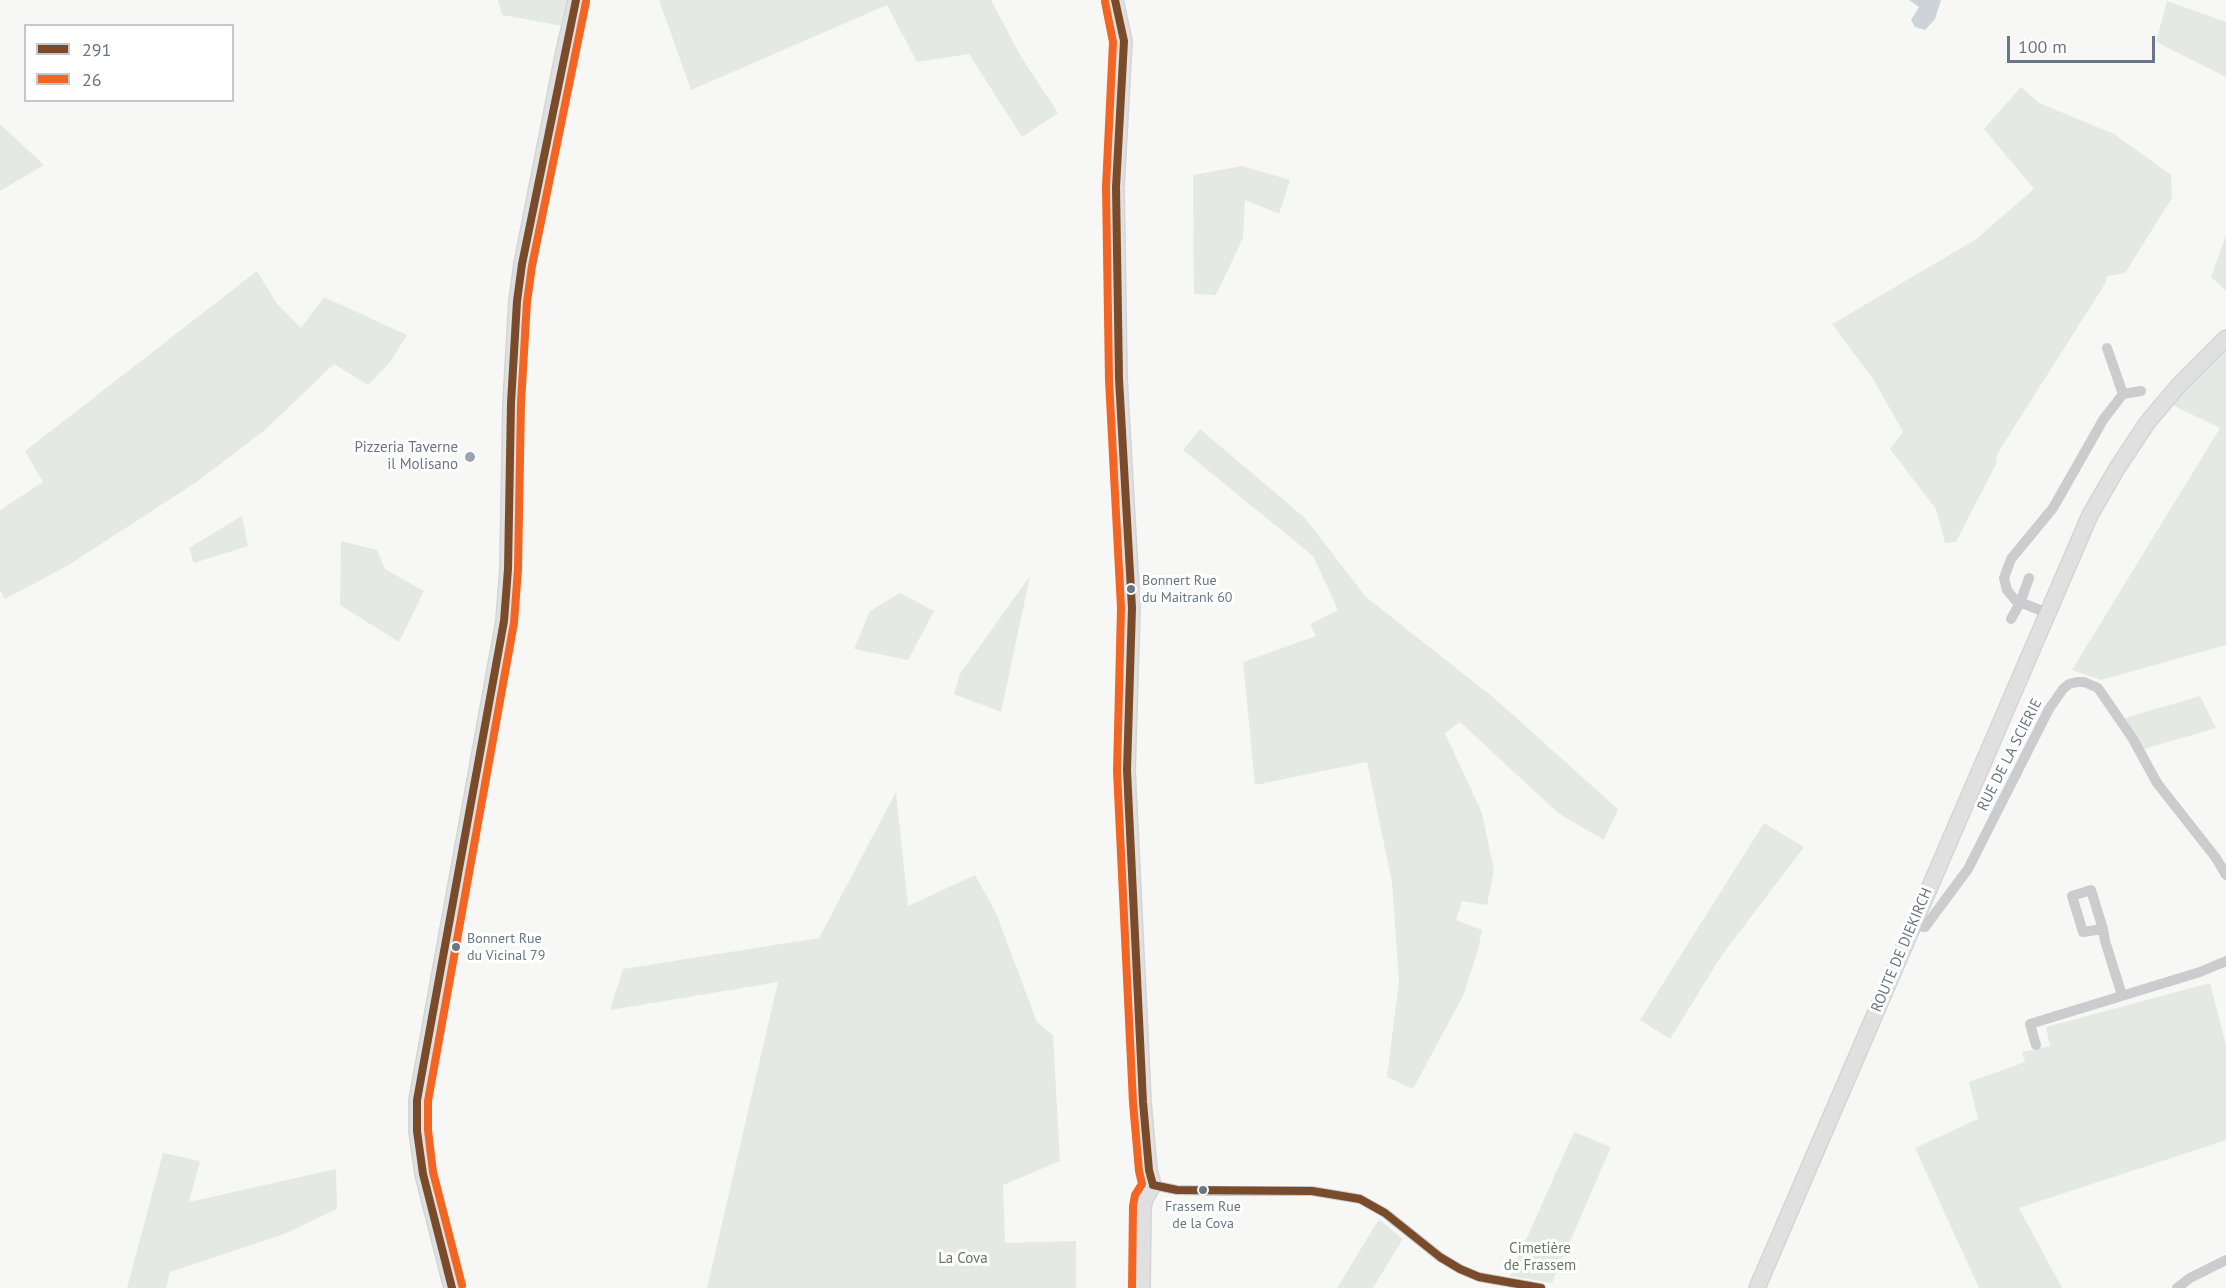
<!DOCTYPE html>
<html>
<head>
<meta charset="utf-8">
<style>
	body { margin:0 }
	#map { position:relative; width:2226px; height:1288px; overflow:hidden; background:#f7f7f6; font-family:"PT Sans",sans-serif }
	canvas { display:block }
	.legend { position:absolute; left:24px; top:24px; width:210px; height:78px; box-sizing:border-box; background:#fff; border:2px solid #c3c8ce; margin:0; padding:8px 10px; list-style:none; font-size:18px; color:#697685 }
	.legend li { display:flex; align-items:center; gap:12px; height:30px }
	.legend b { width:30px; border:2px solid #c3c8ce }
	.scale { position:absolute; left:2007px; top:36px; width:148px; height:27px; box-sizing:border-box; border:3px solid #697685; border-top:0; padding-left:8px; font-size:18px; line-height:21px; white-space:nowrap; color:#697685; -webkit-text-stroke:4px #fff; paint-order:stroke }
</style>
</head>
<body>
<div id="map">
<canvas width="2226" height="1288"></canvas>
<ul class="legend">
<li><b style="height:8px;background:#7a4b2a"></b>291</li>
<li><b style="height:8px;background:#f26522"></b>26</li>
</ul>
<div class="scale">100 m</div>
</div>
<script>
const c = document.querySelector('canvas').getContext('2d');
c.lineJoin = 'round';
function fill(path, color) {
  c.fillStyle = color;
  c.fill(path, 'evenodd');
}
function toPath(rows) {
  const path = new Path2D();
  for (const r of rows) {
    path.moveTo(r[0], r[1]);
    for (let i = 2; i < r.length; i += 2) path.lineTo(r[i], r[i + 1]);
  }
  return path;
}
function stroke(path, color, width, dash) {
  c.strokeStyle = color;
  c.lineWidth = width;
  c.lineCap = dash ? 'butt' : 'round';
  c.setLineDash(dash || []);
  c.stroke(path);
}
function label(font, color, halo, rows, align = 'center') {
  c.font = font + ' "PT Sans",sans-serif';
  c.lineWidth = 6;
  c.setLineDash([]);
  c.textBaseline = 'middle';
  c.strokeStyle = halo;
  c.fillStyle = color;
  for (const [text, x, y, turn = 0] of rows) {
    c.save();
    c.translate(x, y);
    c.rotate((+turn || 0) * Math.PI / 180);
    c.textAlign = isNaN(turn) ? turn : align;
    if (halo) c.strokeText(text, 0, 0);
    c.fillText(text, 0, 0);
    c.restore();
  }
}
fill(toPath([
	[498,0,568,0,563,26,502,15],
	[659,0,991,0,1020,55,1058,113,1022,137,969,54,917,62,887,5,691,90],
	[2167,1,2226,22,2226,77,2156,42],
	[2021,87,2039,103,2114,134,2171,175,2172,198,2125,273,2108,276,2103,287,1997,454,1996,464,1956,542,1945,543,1936,509,1890,449,1903,432,1873,379,1832,324,1975,240,2034,189,1984,129],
	[0,124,44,165,0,191],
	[1242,166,1290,180,1279,214,1245,200,1243,238,1216,295,1194,294,1193,175],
	[2226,235,2226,291,2211,277],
	[257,271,277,304,301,328,324,297,407,335,390,362,368,385,334,364,266,429,198,481,67,566,5,599,0,590,0,510,43,482,25,451],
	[2226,348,2226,645,2101,680,2072,670,2220,428,2172,405],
	[1200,429,1305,518,1366,597,1494,698,1618,809,1604,840,1558,813,1460,722,1445,733,1482,813,1494,870,1487,905,1462,901,1456,920,1482,930,1478,950,1463,996,1413,1089,1387,1077,1399,981,1392,882,1367,762,1255,785,1243,662,1316,636,1310,624,1338,610,1313,556,1183,450],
	[242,516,248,546,194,563,189,548],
	[341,541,377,550,385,569,424,591,399,642,340,605],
	[1030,576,1001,712,954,694,960,674],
	[900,593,934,611,908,660,854,649,870,611],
	[2200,696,2216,728,2144,749,2125,718],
	[896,792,908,906,975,875,996,913,1037,1022,1053,1035,1060,1161,1003,1185,1005,1243,1076,1241,1076,1288,707,1288,778,982,610,1010,623,969,819,938],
	[1764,823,1804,847,1722,955,1670,1039,1640,1020],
	[2210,983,2226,1045,2226,1140,2019,1208,2062,1288,1979,1288,1915,1148,1978,1119,1969,1082,2025,1062,2022,1052,2050,1046,2046,1027],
	[1574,1132,1611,1147,1552,1283,1510,1276],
	[163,1153,200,1161,189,1202,336,1169,337,1209,284,1234,170,1272,166,1288,127,1288],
	[1379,1219,1403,1239,1373,1288,1337,1288]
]), '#e5e9e4');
fill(toPath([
	[1909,0,1941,0,1935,19,1925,30,1915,27,1911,20,1919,7]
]), '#cdd3d6');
const secondary = toPath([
	[1115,0,1124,41,1116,187,1119,379,1132,608,1127,770,1143,1102,1149,1170,1153,1185,1145,1199,1143,1207,1142,1288],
	[452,1288,423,1174,417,1131,417,1100,504,621,508,569,511,403,517,301,522,264,563,56,576,0],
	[1757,1288,2090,515,2116,470,2147,423,2179,385,2226,338]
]);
stroke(secondary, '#d4d5d6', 18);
stroke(toPath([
	[2123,394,2141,391],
	[2047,613,2015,600,2007,590,2004,578,2011,559,2053,508,2103,420,2123,394,2107,348],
	[2011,619,2020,603,2029,578],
	[1913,925,1925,927,1968,869,2049,709,2063,689,2069,684,2077,682,2084,682,2098,688,2133,739,2157,783,2216,858,2226,875],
	[2103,929,2083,932,2072,896,2091,890,2103,929,2105,941,2122,995],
	[2036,1045,2030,1024,2200,972,2226,961],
	[1153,1185,1177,1190,1222,1191,1312,1191,1360,1199,1385,1213,1440,1257,1460,1269,1479,1277,1541,1288],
	[2177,1288,2190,1278,2226,1260]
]), '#ccccce', 10);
stroke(secondary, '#e0e0e1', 15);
stroke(toPath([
	[1115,0,1124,41,1116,187,1119,379,1132,608,1127,770,1143,1102,1149,1170,1153,1185],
	[1153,1185,1177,1190,1312,1191,1360,1199,1385,1213,1440,1257,1460,1269,1479,1277,1541,1288],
	[452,1288,423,1174,417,1131,417,1100,504,621,508,569,511,403,517,301,522,264,576,0]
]), '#7a4b2a', 8);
stroke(toPath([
	[1105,2,1113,42,1106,187,1109,380,1121,608,1117,771,1133,1103,1139,1171,1142,1184,1135,1195,1133,1206,1132,1288],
	[462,1285,433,1172,428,1130,428,1101,514,623,518,569,521,403,527,302,532,266,586,2]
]), '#f26522', 8);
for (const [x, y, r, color] of [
	[470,457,6,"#9ba3ad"],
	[1131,589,5,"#697685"],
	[456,947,5,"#697685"],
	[1203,1190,5,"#697685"]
]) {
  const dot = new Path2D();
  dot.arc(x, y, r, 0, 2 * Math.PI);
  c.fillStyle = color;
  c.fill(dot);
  stroke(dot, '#fff', 2);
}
label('14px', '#697685', '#fff', [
	["Bonnert Rue",1142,581],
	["du Maitrank 60",1142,598],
	["Bonnert Rue",467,939],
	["du Vicinal 79",467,956],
	["Frassem Rue",1203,1207,"center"],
	["de la Cova",1203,1224,"center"]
], 'left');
label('15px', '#697685', '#fff', [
	["Pizzeria Taverne",458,448],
	["il Molisano",458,465]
], 'right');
label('15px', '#697685', '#fff', [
	["RUE DE LA SCIERIE",2010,755,-63],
	["ROUTE DE DIEKIRCH",1902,950,-67]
]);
label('15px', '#667763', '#fff', [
	["Cimetière",1540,1249],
	["de Frassem",1540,1266],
	["La Cova",963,1259]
]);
</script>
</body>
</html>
